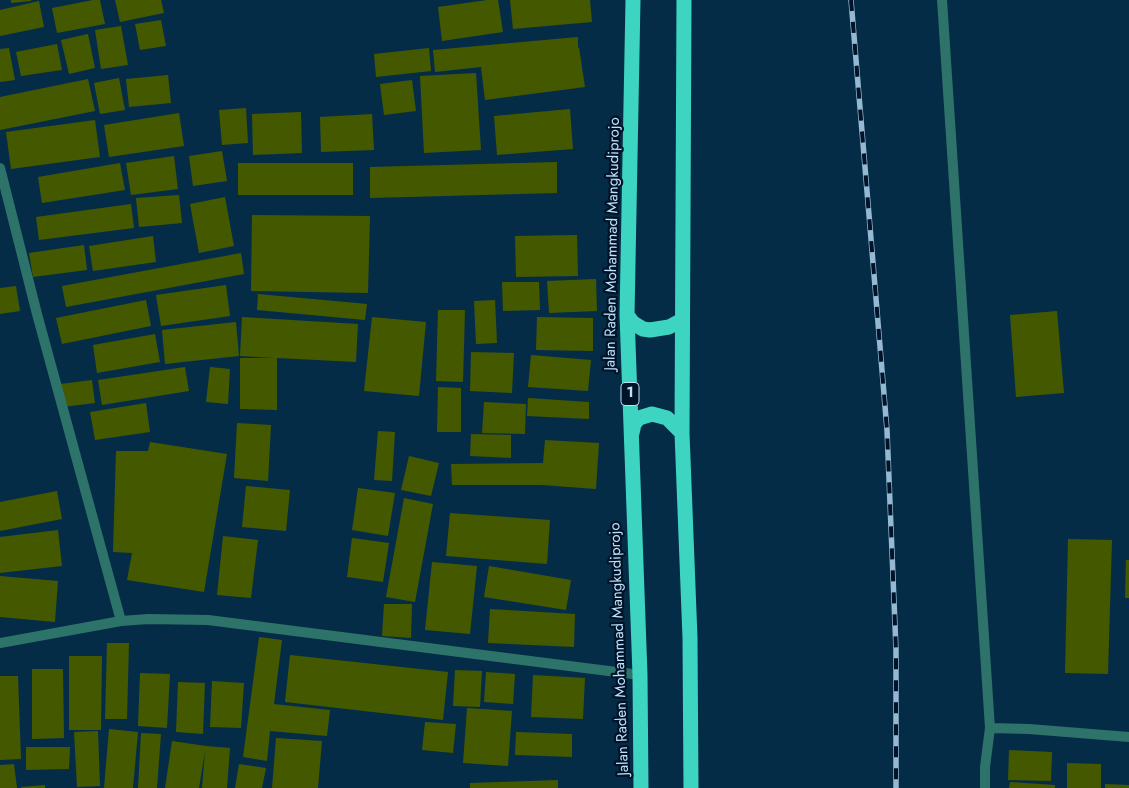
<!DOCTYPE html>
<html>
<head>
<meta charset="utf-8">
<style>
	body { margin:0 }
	canvas { display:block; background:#052c46 }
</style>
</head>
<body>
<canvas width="1129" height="788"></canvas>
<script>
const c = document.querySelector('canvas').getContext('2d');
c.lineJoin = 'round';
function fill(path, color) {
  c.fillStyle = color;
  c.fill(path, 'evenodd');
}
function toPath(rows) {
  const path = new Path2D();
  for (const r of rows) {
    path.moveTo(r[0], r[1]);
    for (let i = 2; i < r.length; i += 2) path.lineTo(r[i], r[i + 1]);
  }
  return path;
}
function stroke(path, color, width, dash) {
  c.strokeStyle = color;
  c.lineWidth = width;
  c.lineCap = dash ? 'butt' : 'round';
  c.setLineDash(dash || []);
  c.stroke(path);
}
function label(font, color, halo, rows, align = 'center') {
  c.font = font + ' Jost,sans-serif';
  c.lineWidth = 4.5;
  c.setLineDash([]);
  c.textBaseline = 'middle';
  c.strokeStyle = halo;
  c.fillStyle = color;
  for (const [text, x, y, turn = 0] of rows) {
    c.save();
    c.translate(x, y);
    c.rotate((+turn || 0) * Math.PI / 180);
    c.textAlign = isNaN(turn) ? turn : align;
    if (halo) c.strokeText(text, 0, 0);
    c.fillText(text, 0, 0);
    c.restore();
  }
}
fill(toPath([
	[11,0,31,0,31,1,11,3],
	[93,0,100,0,105,24,57,33,52,8],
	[115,0,161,0,164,13,120,22],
	[487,0,498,0,503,32,442,41,438,7],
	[510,0,590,0,592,22,513,29],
	[39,1,44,27,0,36,0,10],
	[161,20,166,46,140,50,135,24],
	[121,26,128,65,101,69,95,30],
	[88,34,95,68,69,74,61,40],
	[578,37,578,48,579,47,585,87,485,100,481,67,435,72,433,50],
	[57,44,62,70,21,76,16,52],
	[9,48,15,80,0,82,0,49],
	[429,48,431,71,376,77,374,54],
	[476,73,481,150,424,153,420,76],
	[168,75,171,103,129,107,126,79],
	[119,78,125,110,100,114,94,83],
	[88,79,95,111,0,130,0,97],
	[412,80,416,111,384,115,380,84],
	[246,108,248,143,222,145,219,110],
	[570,109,573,149,497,155,494,116],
	[301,112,302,153,253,155,252,114],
	[179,113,184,146,109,157,104,125],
	[372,114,374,150,321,152,320,117],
	[95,120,100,157,11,169,6,132],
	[222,151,227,181,193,186,189,156],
	[174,156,178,189,131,195,126,163],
	[557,162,557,193,370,198,370,167],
	[120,163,125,190,42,203,38,177],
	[238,163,353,163,353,195,238,195],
	[179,195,182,223,139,227,136,198],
	[225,197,234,246,199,253,190,204],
	[131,204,134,228,39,240,36,217],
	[252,215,370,216,368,293,251,291],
	[577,235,578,276,516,277,515,236],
	[153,236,156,262,93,271,89,246],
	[84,245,87,270,33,277,29,253],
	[241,253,244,274,66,307,62,286],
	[596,279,597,311,549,313,547,281],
	[502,282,539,282,540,310,503,311],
	[226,285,230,316,161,326,156,295],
	[16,286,20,311,0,314,0,288],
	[258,294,367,304,365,320,257,310],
	[146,300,151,326,62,344,56,318],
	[495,300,497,343,476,344,474,301],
	[438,310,465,310,463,382,436,381],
	[1057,311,1064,393,1016,397,1010,315],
	[242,317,358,324,356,362,277,358,277,410,240,409,240,358,274,358,240,356],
	[372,317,426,322,419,396,364,391],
	[537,317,593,318,593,351,536,350],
	[236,322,239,356,165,364,162,330],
	[155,334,160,362,97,373,93,345],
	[471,352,514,353,512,393,470,391],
	[531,355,591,360,588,391,528,387],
	[185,367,189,391,102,405,98,380],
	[210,367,230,369,228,404,206,402],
	[92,380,95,403,63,407,60,384],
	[438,387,461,388,461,432,437,432],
	[528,398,589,402,589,419,527,416],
	[484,402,526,404,525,434,482,433],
	[146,403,150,432,95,440,90,412],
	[237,423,271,425,268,481,234,478],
	[378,431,395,432,392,481,374,480],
	[471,434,511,435,511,458,470,456],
	[545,440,599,443,596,489,542,485,452,485,451,464,543,463],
	[150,442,227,454,204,592,127,580,132,553,113,552,116,451,148,451],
	[409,456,439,463,431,496,401,490],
	[246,486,290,490,286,531,242,527],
	[358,488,395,493,388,536,352,530],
	[57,491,62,519,0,531,0,502],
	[404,498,433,504,415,602,386,597],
	[450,513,550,520,547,564,446,556],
	[58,530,62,566,0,573,0,537],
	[223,536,258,540,251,598,217,595],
	[352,538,389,543,383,582,347,577],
	[1068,539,1112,540,1108,674,1065,673],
	[1126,560,1129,560,1129,598,1125,598],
	[432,562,477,566,470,634,425,630],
	[489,566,571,580,566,610,484,597],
	[0,576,58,581,55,622,0,617],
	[384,604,412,604,411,638,382,636],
	[490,609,575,614,574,647,488,643],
	[259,637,282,640,274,704,330,710,327,736,270,731,267,761,243,757],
	[107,643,129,643,127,719,105,719],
	[290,655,448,672,443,720,285,702],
	[69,656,102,656,101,730,69,730],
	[32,669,63,669,64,738,32,739],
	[455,670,482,671,480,707,453,706],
	[486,672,515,674,513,704,484,702],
	[140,673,170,674,167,728,138,726],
	[533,675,585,678,583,719,531,717],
	[0,676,18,676,21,759,0,760],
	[212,681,244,683,241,728,210,727],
	[178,682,205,683,203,734,176,732],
	[467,708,512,711,508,766,463,763],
	[425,722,456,724,453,753,422,750],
	[109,729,138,732,133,788,104,788],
	[98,731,100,786,77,787,74,732],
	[516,732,572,734,572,757,515,755],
	[141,733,161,734,157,788,138,788],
	[276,738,322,741,318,788,272,788],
	[172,741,206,746,230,748,227,788,202,788,205,751,199,788,165,788],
	[26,747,70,747,69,769,26,770],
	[1009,750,1052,752,1051,781,1008,780],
	[1067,763,1101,764,1101,788,1067,788],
	[14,764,17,788,0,788,0,765],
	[239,764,266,768,262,788,235,788],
	[558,780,558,788,470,788,470,783],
	[1010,782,1055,785,1055,788,1009,788],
	[1105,784,1129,785,1129,788,1105,788],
	[45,785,45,788,21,788,21,787]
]), '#445800');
stroke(toPath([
	[942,0,990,728],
	[0,168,37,314,121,621],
	[0,643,121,621,148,619,208,620,640,675],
	[985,788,985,767,990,728,1029,729,1129,737]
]), '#2e736a', 10);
stroke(toPath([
	[633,0,627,315,640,675,641,788],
	[684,0,682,433,690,638,691,788],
	[627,315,633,323,643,329,650,330,669,327,682,320],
	[632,433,634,424,639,418,652,414,667,418,682,433]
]), '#3dd4c2', 15);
const rail = toPath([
	[851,0,887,430,896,650,896,788]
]);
stroke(rail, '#95b8d3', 5.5);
stroke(rail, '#001327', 4, [11]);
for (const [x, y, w] of [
	[630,394,18]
]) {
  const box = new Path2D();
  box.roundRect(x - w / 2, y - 11.5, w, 23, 4);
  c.fillStyle = '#001327';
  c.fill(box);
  stroke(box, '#bee0fc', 1);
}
label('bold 14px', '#bee0fc', null, [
	["1",630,394]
]);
label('15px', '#bee0fc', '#001327', [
	["Jalan Raden Mohammad Mangkudiprojo",613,244,-89],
	["Jalan Raden Mohammad Mangkudiprojo",620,649,-92]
]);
</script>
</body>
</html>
